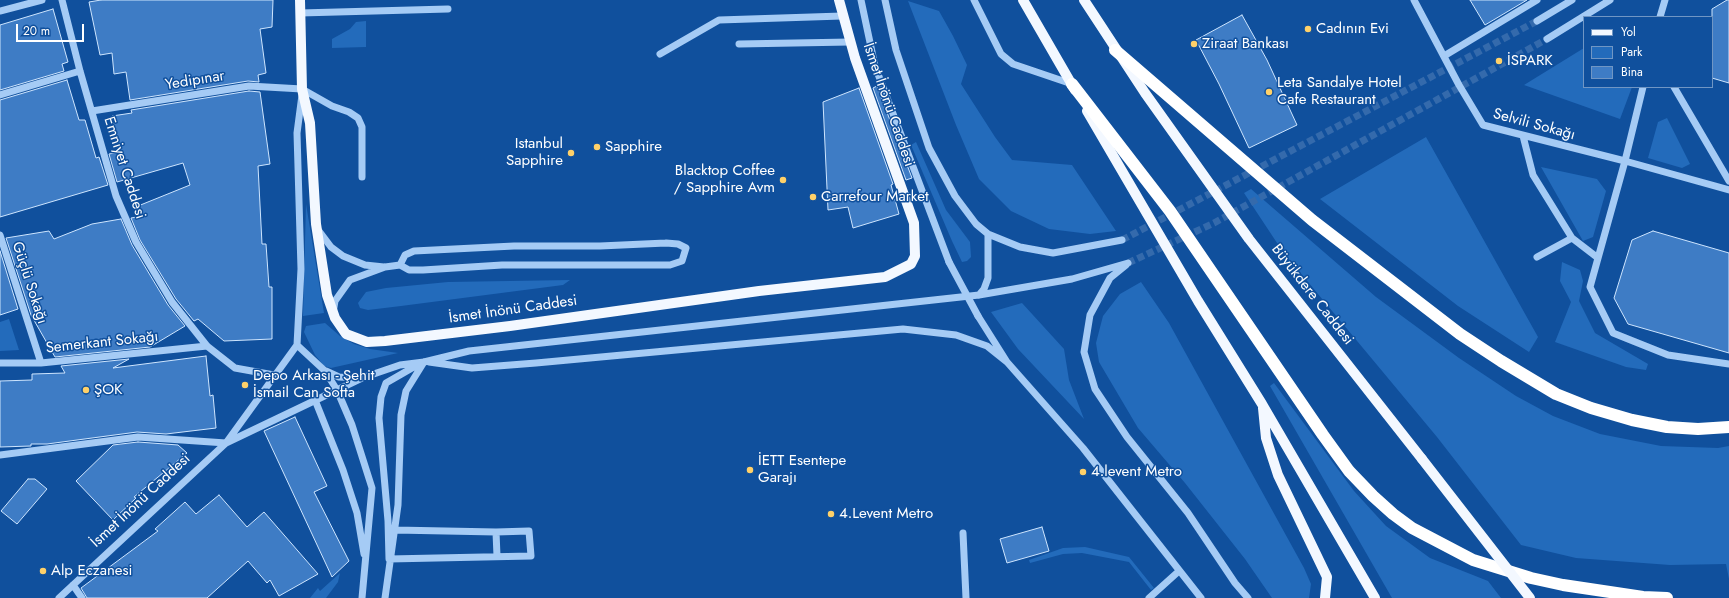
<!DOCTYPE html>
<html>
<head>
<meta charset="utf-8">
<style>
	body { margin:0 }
	#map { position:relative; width:1729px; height:598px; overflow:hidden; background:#10509d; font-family:Jost,sans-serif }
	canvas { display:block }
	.legend { position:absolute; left:1583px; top:16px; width:130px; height:72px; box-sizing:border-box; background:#10509d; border:1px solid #7096c4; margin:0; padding:5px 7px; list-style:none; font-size:12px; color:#fff }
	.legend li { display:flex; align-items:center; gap:8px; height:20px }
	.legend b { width:20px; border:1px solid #7096c4 }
	.scale { position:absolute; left:16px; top:24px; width:68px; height:18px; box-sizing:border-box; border:2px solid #fff; border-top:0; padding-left:5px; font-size:12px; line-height:14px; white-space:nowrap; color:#fff; -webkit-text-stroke:3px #10509d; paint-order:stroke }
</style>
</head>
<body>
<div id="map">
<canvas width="1729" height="598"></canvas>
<ul class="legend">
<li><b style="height:5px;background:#f3f8ff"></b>Yol</li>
<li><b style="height:11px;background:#236bbb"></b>Park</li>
<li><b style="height:11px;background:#3e7cc5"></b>Bina</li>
</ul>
<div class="scale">20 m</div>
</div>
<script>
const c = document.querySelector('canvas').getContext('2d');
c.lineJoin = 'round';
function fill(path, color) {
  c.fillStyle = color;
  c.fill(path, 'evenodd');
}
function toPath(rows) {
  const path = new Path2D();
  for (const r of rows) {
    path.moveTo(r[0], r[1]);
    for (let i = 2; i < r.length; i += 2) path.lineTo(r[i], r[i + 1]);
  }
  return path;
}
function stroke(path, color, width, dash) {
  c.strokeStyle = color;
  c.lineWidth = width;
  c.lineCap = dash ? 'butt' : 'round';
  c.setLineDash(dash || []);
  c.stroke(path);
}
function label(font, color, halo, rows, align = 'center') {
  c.font = font + ' Jost,sans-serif';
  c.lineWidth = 3;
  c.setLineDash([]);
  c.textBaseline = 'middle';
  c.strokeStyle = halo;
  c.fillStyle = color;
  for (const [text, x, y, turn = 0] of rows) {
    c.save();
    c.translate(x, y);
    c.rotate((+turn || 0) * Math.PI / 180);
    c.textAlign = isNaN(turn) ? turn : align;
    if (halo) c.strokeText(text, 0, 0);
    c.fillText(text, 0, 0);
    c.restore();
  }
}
fill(toPath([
	[908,1,939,11,953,36,967,65,961,84,995,137,1012,160,1072,165,1116,231,1090,234,1049,229,1011,211,979,179,956,125],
	[366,21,366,47,332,48,332,39,350,29,356,22],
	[1584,48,1584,87,1632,87,1620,119,1524,85],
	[1667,118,1690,164,1682,168,1648,158,1658,122],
	[1426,137,1538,337,1529,352,1458,306,1320,199],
	[916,142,946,210,970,242,971,257,967,261,962,262,952,241,911,145],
	[1541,167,1597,179,1606,191,1593,237,1583,241],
	[1251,189,1376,297,1459,358,1516,396,1553,416,1600,434,1661,446,1718,448,1729,446,1729,579,1726,564,1670,565,1576,558,1521,545,1437,437,1283,252,1244,193],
	[306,204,324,313,303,316],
	[1562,262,1580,270,1583,281,1579,301,1595,333,1648,364,1646,370,1626,367,1555,342,1571,302,1560,281],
	[570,280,563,285,401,306,368,310,360,308,358,303,366,292,386,288,448,282],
	[1141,282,1169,323,1304,568,1311,584,1309,598,1272,598,1245,559,1185,483,1138,428,1099,362,1096,343,1103,316,1120,294],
	[1022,303,1064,349,1069,380,1084,419,1018,349,991,312],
	[9,319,19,350,0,351,0,322],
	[325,323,340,336,354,344,370,349,398,353,331,368,324,366,315,355,304,332,306,326],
	[1274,383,1354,491,1386,526,1430,558,1488,581,1501,598,1392,598,1270,386],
	[1085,547,1129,557,1154,588,1151,590,1129,562,1082,553,1063,554,1030,563,1029,560,1063,548],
	[340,573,338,582,326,598,310,598,318,588,320,591]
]), '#236bbb');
const building = toPath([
	[101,0,273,0,272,27,260,29,266,73,258,75,259,82,248,81,130,100,126,72,114,74,112,53,100,55,89,2,101,0],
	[1470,0,1527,0,1485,25,1470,0],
	[1727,0,1729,0,1729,83,1712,78,1712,9,1727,0],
	[53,9,68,62,62,64,64,71,0,90,0,25,53,9],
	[1242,15,1267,60,1297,125,1249,148,1219,84,1196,40,1242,15],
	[67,80,79,120,85,120,96,158,99,157,108,185,0,217,0,100,67,80],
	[877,86,912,178,906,180,873,88,877,86],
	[859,88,893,184,891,185,899,214,853,228,848,207,828,210,823,102,859,88],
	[249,91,260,92,270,164,258,166,262,244,266,244,269,287,272,287,272,339,224,341,198,319,194,321,176,299,140,240,131,218,143,216,138,206,190,185,183,163,117,182,109,154,120,152,112,116,132,113,131,110,249,91],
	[121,219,132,245,168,305,185,326,150,347,55,357,31,315,6,238,49,231,54,239,92,224,121,219],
	[1653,231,1729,253,1729,353,1628,324,1614,298,1632,240,1653,231],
	[0,251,18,309,0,315,0,251],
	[206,356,210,396,213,395,216,428,166,434,137,432,47,444,31,444,31,446,0,447,0,381,32,380,32,374,65,373,61,366,129,359,113,368,206,356],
	[295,417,327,486,314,492,349,561,332,577,264,431,295,417],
	[138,442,178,445,187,453,134,497,136,498,113,520,76,481,113,445,138,442],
	[28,479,35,479,47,489,17,524,1,511,28,479],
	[219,495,247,527,264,512,318,574,279,596,270,580,267,583,248,561,207,598,87,598,81,588,158,531,155,529,185,502,196,514,219,495],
	[1042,527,1049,551,1007,563,1000,539,1042,527]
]);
fill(building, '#3e7cc5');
stroke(building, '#cee5fe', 1);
stroke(toPath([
	[1122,240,1537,21],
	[1128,263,1214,223,1547,39]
]), '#346aac', 7, [7, 3.5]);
stroke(toPath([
	[62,0,80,71,116,196,136,242,172,302,207,346,235,368,274,375],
	[861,0,875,66,949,262],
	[885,0,896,50,929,148,955,196,976,224,988,234,1020,247,1053,253,1122,240],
	[974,0,1001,54,1013,64,1072,84],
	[1414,0,1459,85,1483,125,1625,161,1729,190],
	[0,11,42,0],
	[300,13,448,9],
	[1660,17,1665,0],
	[1537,21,1572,0],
	[1547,39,1610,0],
	[739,44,850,42],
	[660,54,719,20,842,16],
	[1444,56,1537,0],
	[1643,87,1625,161,1590,287,1613,333,1668,355,1729,364],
	[1674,87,1729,181],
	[0,95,80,71],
	[92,111,249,86,302,89,332,106,349,112,358,118,362,127,362,177],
	[1523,136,1533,175,1572,238,1598,258],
	[319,231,331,247,343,256,365,265,384,267],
	[0,235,41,363],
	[666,243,678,244,686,248,682,261,670,265,502,265,423,270,409,270,400,265,405,255,414,251,514,246,600,246,666,243],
	[1537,257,1572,238],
	[1126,265,1110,278,1090,315,1084,352,1095,389,1127,437,1188,513,1235,583,1248,598],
	[979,295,984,289,988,278,988,234],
	[333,313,335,301,350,280,385,267,400,265],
	[978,316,1007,362,1083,448,1201,598],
	[297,345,325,371,337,390,352,425,372,488,362,598],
	[429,362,472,368,536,363,903,329,956,335,987,346,1007,362],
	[0,363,41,363,207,346],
	[326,371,339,377,360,378],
	[315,400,343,470,357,513,364,554],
	[226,443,362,378,400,365,424,362,469,351,979,295,1072,279,1128,263],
	[0,455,138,437,226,443],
	[496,532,497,556],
	[963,533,966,598],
	[389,559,388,521,379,418,381,397,386,383,419,364],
	[389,559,531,556,529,531,496,532,395,530],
	[73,585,82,598],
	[59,598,226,443,297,345,301,269,297,133,302,95],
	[385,598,398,505,401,415,406,391,424,362],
	[1149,598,1179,571]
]), '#a5cbf5', 7);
stroke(toPath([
	[300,0,302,89,310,123,316,224,327,295,335,318,346,334,367,342,385,341,510,326,759,291,885,277,911,264,915,256,914,223,855,58,839,0],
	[1023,0,1075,90],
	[1084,0,1145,93,1249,239,1422,459],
	[1087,111,1198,301,1262,404,1375,598],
	[1263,408,1266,438,1278,475,1327,577,1325,598]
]), '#f3f8ff', 10);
stroke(toPath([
	[1115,50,1312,220,1460,334,1501,361,1556,394,1591,408,1632,420,1667,427,1698,429,1729,427],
	[1072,84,1170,211,1323,435,1349,471,1373,496,1393,514,1412,528,1473,560,1531,578,1563,585,1643,597,1667,598]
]), '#fff', 12);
stroke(toPath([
	[949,262,978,316]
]), '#a5cbf5', 7);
stroke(toPath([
	[1422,459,1530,598]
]), '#f3f8ff', 10);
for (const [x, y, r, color] of [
	[1308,29,4,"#ffd169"],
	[1194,44,4,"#ffd169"],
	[1499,61,4,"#ffd169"],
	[1269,92,4,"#ffd169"],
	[597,147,4,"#ffd169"],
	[571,153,4,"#ffd169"],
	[783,180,4,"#ffd169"],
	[813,197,4,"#ffd169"],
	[245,385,4,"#ffd169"],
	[86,390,4,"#ffd169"],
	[750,470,4,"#ffd169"],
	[1083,472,4,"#ffd169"],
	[831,514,4,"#ffd169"],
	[43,571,4,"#ffd169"]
]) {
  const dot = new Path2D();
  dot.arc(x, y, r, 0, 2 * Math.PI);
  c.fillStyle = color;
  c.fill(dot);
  stroke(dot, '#10509d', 1.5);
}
label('15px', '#fff', '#10509d', [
	["Cadının Evi",1316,29],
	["Ziraat Bankası",1202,44],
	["İSPARK",1507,61],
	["Leta Sandalye Hotel",1277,83],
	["Cafe Restaurant",1277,100],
	["Istanbul",563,144,"right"],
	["Sapphire",563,161,"right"],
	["Sapphire",605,147],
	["Blacktop Coffee",775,171,"right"],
	["/ Sapphire Avm",775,188,"right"],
	["Carrefour Market",821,197],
	["Depo Arkası - Şehit",253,376],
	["İsmail Can Softa",253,393],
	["ŞOK",94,390],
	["İETT Esentepe",758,461],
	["Garajı",758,478],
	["4.levent Metro",1091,472],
	["4.Levent Metro",839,514],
	["Alp Eczanesi",51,571]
], 'left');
label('15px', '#fff', '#10509d', [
	["Yedipınar",195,81,-9],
	["İsmet İnönü Caddesi",888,105,71],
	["Selvili Sokağı",1534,125,15],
	["Emniyet Caddesi",124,168,72],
	["Güçlü Sokağı",29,283,72],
	["Büyükdere Caddesi",1312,295,52],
	["İsmet İnönü Caddesi",513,310,-8],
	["Semerkant Sokağı",102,343,-6],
	["İsmet İnönü Caddesi",141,501,-43]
]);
</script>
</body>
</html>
